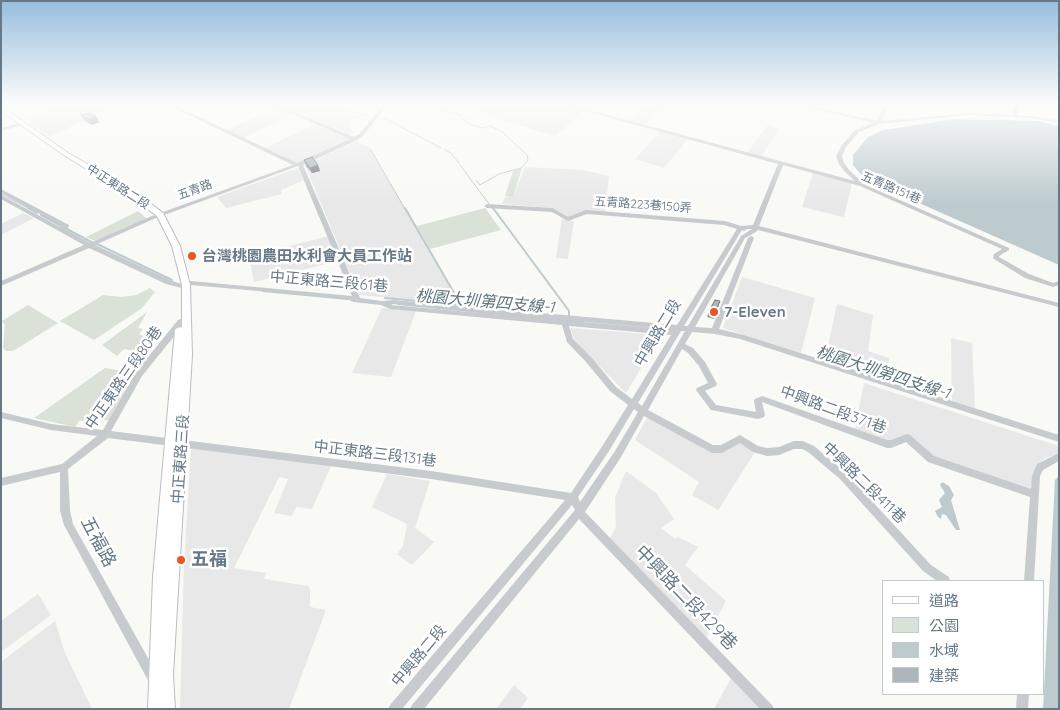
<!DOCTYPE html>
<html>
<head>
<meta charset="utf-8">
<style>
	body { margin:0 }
	#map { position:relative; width:1060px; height:710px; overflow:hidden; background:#f9f9f6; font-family:Quicksand,"Noto Sans TC",sans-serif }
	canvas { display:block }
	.frame { position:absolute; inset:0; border:2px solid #667989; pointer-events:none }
	.legend { position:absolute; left:882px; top:580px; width:162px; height:115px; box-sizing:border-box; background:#fff; border:1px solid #c2c9d0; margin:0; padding:6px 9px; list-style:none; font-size:15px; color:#667989 }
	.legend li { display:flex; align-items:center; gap:10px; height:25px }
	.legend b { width:25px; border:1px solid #c2c9d0 }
</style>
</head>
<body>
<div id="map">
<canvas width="1060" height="710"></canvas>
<div class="frame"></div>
<ul class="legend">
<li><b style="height:6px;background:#fff"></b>道路</li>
<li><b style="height:14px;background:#dae1d7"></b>公園</li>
<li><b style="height:14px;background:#bdcace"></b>水域</li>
<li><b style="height:14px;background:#adb6bb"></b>建築</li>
</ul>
</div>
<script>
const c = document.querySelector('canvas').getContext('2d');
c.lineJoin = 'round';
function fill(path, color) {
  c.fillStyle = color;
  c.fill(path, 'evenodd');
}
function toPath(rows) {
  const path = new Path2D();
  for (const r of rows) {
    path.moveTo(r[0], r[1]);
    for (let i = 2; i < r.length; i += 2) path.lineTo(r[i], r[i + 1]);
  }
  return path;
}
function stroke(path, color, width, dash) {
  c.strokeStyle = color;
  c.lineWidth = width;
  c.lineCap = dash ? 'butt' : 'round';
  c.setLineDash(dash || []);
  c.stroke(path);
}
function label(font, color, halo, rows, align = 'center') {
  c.font = font + ' Quicksand,"Noto Sans TC",sans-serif';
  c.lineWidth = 5;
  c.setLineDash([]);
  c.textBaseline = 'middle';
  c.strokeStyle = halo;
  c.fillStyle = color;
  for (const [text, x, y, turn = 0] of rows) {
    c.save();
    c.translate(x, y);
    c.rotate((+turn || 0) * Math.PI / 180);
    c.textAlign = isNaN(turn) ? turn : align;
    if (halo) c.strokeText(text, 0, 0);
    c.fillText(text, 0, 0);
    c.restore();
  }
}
fill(toPath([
	[58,105,115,105,50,137,27,121],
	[279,105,315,105,362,116,352,120,349,124,351,130,356,132,350,135],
	[457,105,562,105,583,111,555,136,494,118,485,112],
	[644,105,665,105,645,125,628,121],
	[277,107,294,114,243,138,226,130],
	[315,124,352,138,297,163,265,148],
	[767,126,779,129,761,157,747,153],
	[660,131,688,139,664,168,635,159],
	[356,141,370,148,460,304,359,295,305,165],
	[525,167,582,170,609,176,605,212,584,211,569,218,554,208,502,204,505,197,513,197],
	[298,168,304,180,281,190,282,194,226,208,217,197],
	[813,173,852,183,844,217,802,207],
	[23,213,34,218,1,235,1,224],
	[562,219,574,221,568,259,556,258],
	[329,236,338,261,254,282,249,256],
	[742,277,815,298,801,353,723,328],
	[837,304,873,315,868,351,889,358,887,380,825,361],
	[382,308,416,311,391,377,352,373],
	[570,328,661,335,626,393,575,341],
	[951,338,972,343,975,410,952,402],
	[864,383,1059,446,1059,454,1045,458,1037,465,1032,490,933,456,908,437,889,442,855,429],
	[648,416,712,451,738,442,755,452,718,510,692,495,699,482,635,440],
	[191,447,331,466,312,509,296,507,292,516,274,513,288,479,279,477,234,568,266,573,264,579,308,586,310,589,310,607,326,610,289,709,180,709,184,566],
	[626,471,656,493,674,519,661,528,675,539,678,537,698,547,685,565,726,601,706,639,610,538,616,526,615,498],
	[387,474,430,481,415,528,434,542,412,565,397,554,403,546,407,524,372,507],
	[38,594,51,615,1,652,1,621],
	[55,621,65,653,92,709,1,709,1,662],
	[731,678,760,709,714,709],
	[514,685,528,698,520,709,496,709]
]), '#e7e8e7');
fill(toPath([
	[522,168,513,197,505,196,513,171],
	[485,208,501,230,430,249,417,226],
	[138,211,147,219,95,241,86,237],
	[150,288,155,292,142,308,94,340,60,321,103,295,121,297,136,295],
	[28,305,58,323,13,351,6,351,3,348,5,325,2,321],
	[147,312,138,328,143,329,139,334,146,338,135,351,124,349,117,356,102,345],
	[105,368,135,373,109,420,79,421,75,427,34,418]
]), '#dae1d7');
fill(toPath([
	[955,119,1039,121,1059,126,1059,265,865,179,853,165,853,155,868,137,883,130],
	[1059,476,1059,709,1043,709,1055,480],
	[942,482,949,486,954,495,951,500,960,530,956,530,946,515,942,514,941,519,938,517,935,511,942,507,939,500,945,493,940,485]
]), '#bdcace');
stroke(toPath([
	[315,105,368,115],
	[416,105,462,115,461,117,470,124,482,128,490,126,501,131,527,155,528,160,521,168,499,174,480,185,476,180],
	[380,116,441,148],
	[371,150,405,209],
	[445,150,451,153,459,163],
	[460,165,489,204],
	[1,194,30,209],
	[491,206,493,209]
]), '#bdcace', 1);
stroke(toPath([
	[28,208,37,213],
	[493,208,569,311,569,316],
	[41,215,93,243],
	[97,244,172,280],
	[263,291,348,299],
	[385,298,461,305,405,208],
	[398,304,583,322]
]), '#bdcace', 2);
const major = toPath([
	[1,106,68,153,137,193,163,213,180,246,190,285,192,355,173,675,175,709,148,709,153,577,175,330,177,328,182,327,182,285,172,246,157,216,131,197,64,155,1,111,1,106]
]);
stroke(major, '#babec2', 2);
fill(toPath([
	[168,105,174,105,297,163,350,139,272,105,278,105,354,137,359,134,383,105,387,105,363,136,357,140,303,165,360,298,382,301,393,300,677,325,737,229,724,225,587,214,568,221,552,212,487,208,484,206,487,204,553,208,568,217,586,210,725,221,741,226,753,225,778,164,563,105,571,105,855,181,845,172,839,164,836,156,842,145,855,130,874,123,799,105,807,105,877,121,884,105,888,105,882,121,969,113,1013,115,1014,105,1018,105,1017,115,1032,116,1059,121,1059,123,1032,118,969,115,879,124,859,132,846,147,842,156,844,163,849,170,861,181,861,183,1009,248,1009,250,999,256,999,257,1029,274,1053,283,1059,281,1059,285,1053,287,1025,278,994,259,993,258,994,254,1002,249,860,186,783,165,759,226,1059,303,1059,307,758,230,756,232,745,238,695,327,712,328,748,238,751,236,753,237,754,238,719,329,744,335,1059,435,1059,442,740,339,715,334,692,332,685,344,693,348,705,362,717,384,716,386,705,391,716,405,756,412,754,401,755,399,762,396,887,440,891,440,907,434,910,435,934,456,1031,489,1032,476,1037,464,1059,453,1059,461,1043,470,1040,476,1034,581,1024,581,1030,497,928,462,906,442,891,448,887,448,762,402,765,415,764,417,758,419,711,410,696,390,697,388,708,383,699,366,687,352,682,349,648,410,713,445,721,445,740,435,758,446,767,448,779,447,794,441,803,441,814,446,846,473,931,565,949,577,950,581,937,581,923,571,840,479,808,452,802,449,794,449,779,455,767,456,753,452,740,443,722,453,712,453,644,416,621,457,585,512,772,705,774,709,760,709,579,519,424,709,410,709,412,705,575,510,572,505,402,709,388,709,390,705,565,500,431,479,108,438,68,469,70,511,73,524,158,676,160,680,158,684,154,686,150,684,64,525,60,511,60,472,1,486,1,478,62,464,97,436,51,430,1,418,1,412,51,424,103,430,136,372,178,320,181,319,185,322,184,324,142,376,111,431,431,471,571,493,603,445,628,405,610,391,586,362,567,342,562,325,390,309,381,305,353,302,347,299,191,285,181,288,166,284,89,248,1,286,1,281,84,245,1,199,1,195,60,227,62,226,1,193,1,189,69,225,69,227,65,229,90,243,152,216,293,165,168,105],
	[298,166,352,296,191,281,181,284,170,280,95,245,156,218,298,166],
	[747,229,752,229,741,236,688,326,684,326,742,230,744,231,747,229],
	[393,304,674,330,391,305,393,304],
	[569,326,671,335,632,399,616,387,592,358,573,339,569,326],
	[681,331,685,331,642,406,638,403,681,331],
	[634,409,638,412,615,451,580,502,578,497,609,451,634,409],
	[24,122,26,122,26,124,1,131,1,128,24,122],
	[1017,694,1029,694,1028,709,1016,709,1017,694]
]), '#c7cbce');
fill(major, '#fff');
fill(toPath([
	[81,115,99,122,92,125,84,121],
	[304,160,318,165,320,171,312,173,306,166],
	[720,301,714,319,707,317,709,311]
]), '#959da1');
fill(toPath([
	[96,116,99,122,92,125,89,119],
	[318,165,320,171,312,173,310,168]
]), '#797f83');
const building = toPath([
	[89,113,96,116,89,119,81,115,89,113],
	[312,157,318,165,310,168,304,160,312,157],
	[715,300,720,301,715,313,709,311,715,300]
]);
fill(building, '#adb6bb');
stroke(building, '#797f83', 1);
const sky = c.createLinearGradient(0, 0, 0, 204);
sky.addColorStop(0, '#97bdde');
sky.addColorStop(0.51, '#fcfcfb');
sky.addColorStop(1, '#fcfcfb00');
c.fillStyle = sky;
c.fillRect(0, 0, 1060, 204);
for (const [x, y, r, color] of [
	[192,256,5,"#ef5420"],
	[714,312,5,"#ef5420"],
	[181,560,5,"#ef5420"]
]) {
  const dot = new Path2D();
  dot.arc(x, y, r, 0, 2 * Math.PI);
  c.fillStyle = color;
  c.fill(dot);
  stroke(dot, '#fff', 2);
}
label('12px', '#667989', '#fff', [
	["中正東路二段",118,187,33],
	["五青路151巷",891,188,23],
	["五青路",195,190,-20],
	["五青路223巷150弄",643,205,4]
]);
label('bold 15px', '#667989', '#fff', [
	["台灣桃園農田水利會大員工作站",202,256],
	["7-Eleven",724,312]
], 'left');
label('15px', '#667989', '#fff', [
	["中正東路三段61巷",329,282,5],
	["中興路二段",658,333,-59],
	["中正東路三段80巷",124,378,-55],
	["中興路二段371巷",833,410,20],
	["中正東路三段131巷",375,454,7],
	["中正東路三段",181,459,-86],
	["中興路二段411巷",864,483,44],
	["中興路二段",419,656,-50]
]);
label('italic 16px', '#5d747d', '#fff', [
	["桃園大圳第四支線-1",485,302,5],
	["桃園大圳第四支線-1",883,373,18]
]);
label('18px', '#667989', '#fff', [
	["五福路",98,542,62],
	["中興路二段429巷",686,598,46]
]);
label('bold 18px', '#667989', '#fff', [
	["五福",191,560]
], 'left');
</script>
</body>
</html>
